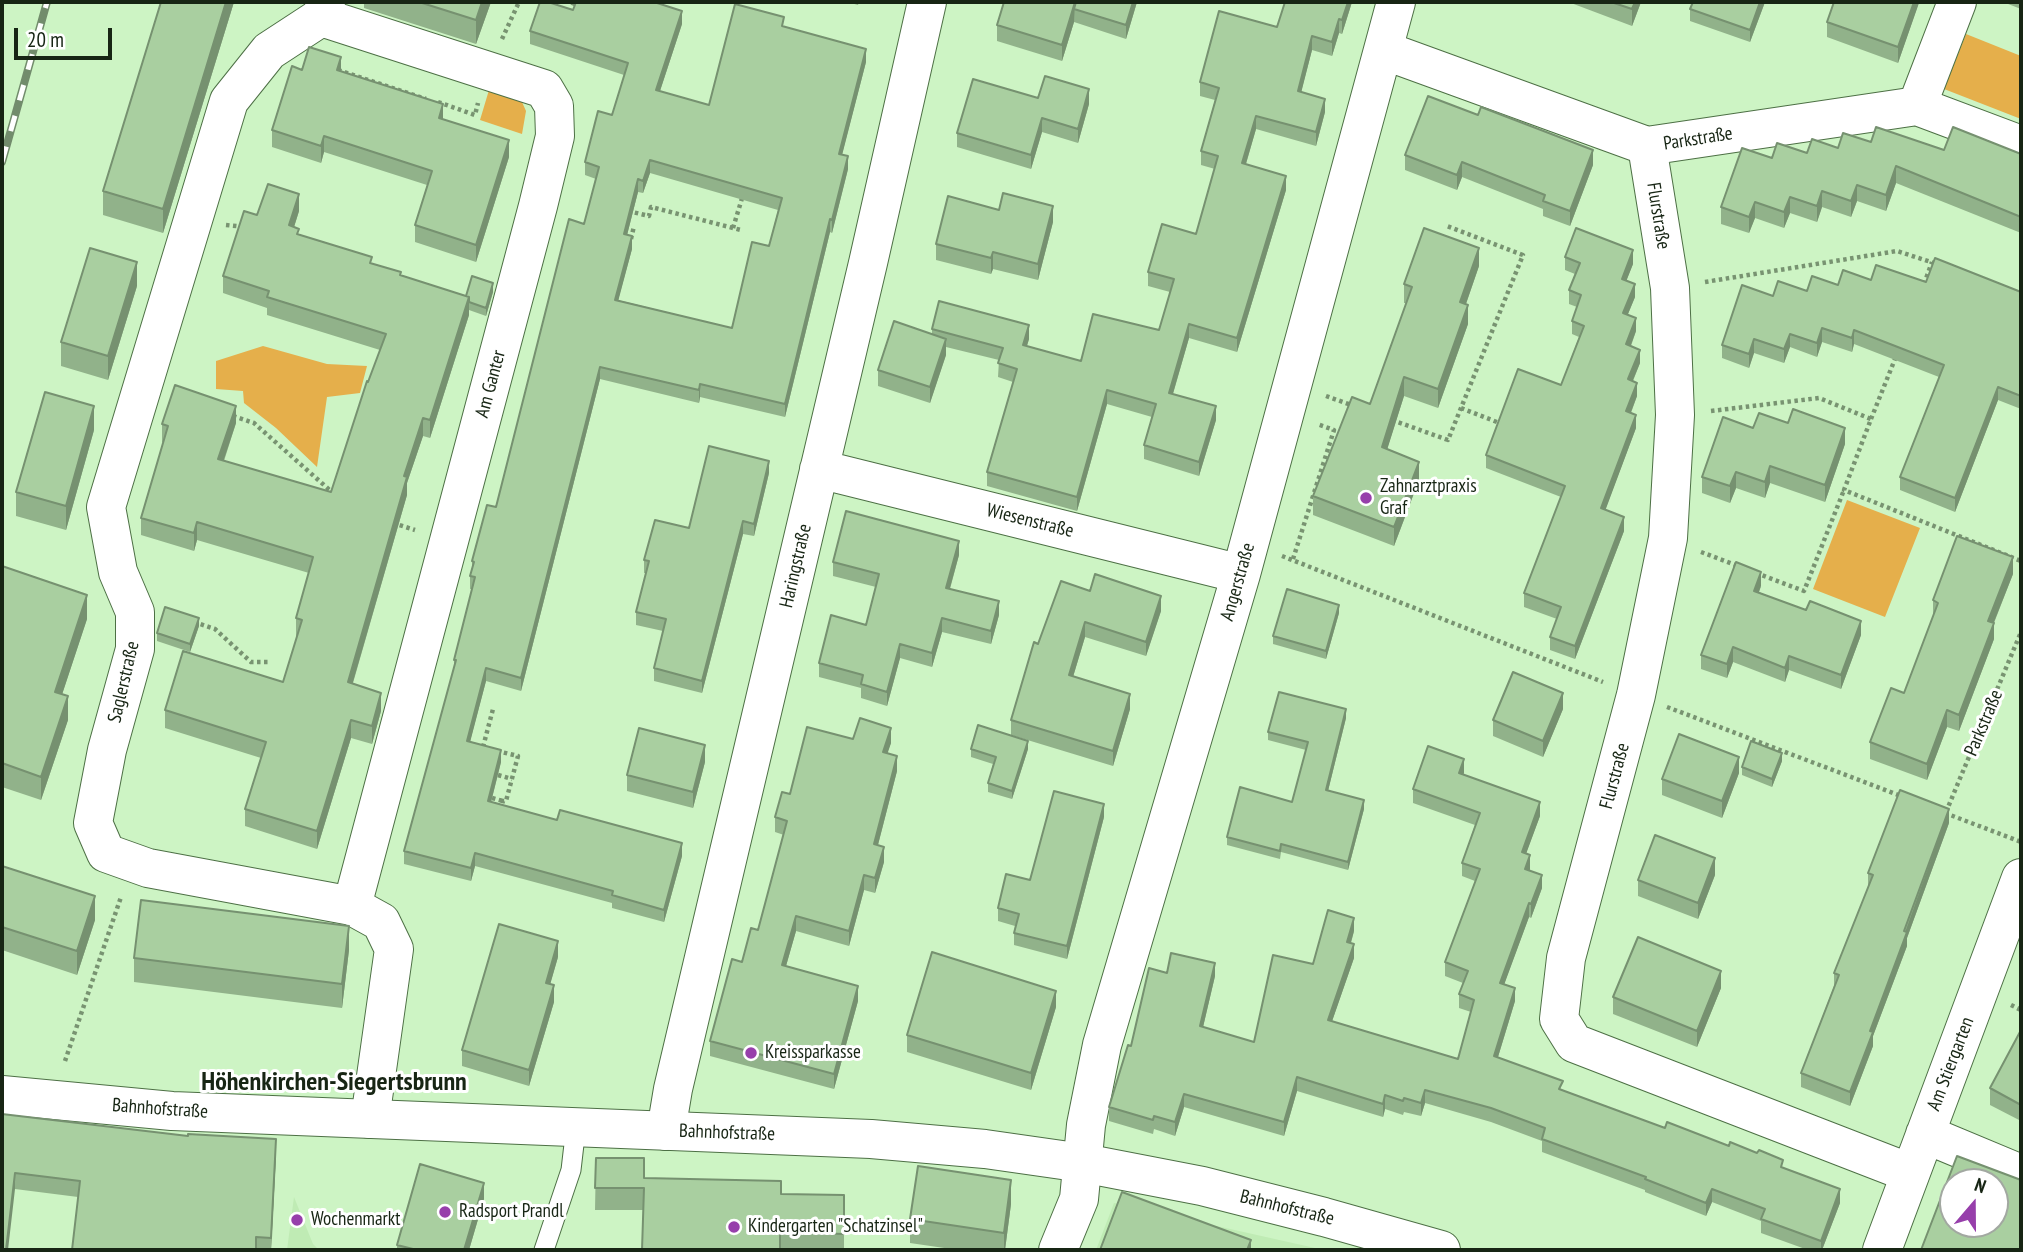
<!DOCTYPE html>
<html>
<head>
<meta charset="utf-8">
<style>
	body { margin:0 }
	#map { position:relative; width:2023px; height:1252px; overflow:hidden; background:#cdf4c4; font-family:"PT Sans Narrow",sans-serif }
	canvas { display:block }
	.frame { position:absolute; inset:0; border:4px solid #172514; pointer-events:none }
	.north { position:absolute; left:1939px; top:1168px; width:70px; height:70px; box-sizing:border-box; background:#fff; border:2px solid #a2a8a1; border-radius:50%; rotate:20deg; font-size:19px; font-weight:700; line-height:28px; text-align:center; color:#172514 }
	.north::after { content:''; display:block; margin:auto; width:24px; height:32px; background:#973fab; clip-path:polygon(50% 0,100% 100%,50% 72%,0 100%) }
	.scale { position:absolute; left:14px; top:28px; width:98px; height:32px; box-sizing:border-box; border:4px solid #172514; border-top:0; padding-left:9px; font-size:21px; line-height:24px; white-space:nowrap; color:#172514; -webkit-text-stroke:5px #fff; paint-order:stroke }
</style>
</head>
<body>
<div id="map">
<canvas width="2023" height="1252"></canvas>
<div class="frame"></div>
<div class="north">N</div>
<div class="scale">20 m</div>
</div>
<script>
const c = document.querySelector('canvas').getContext('2d');
c.lineJoin = 'round';
function fill(path, color) {
  c.fillStyle = color;
  c.fill(path, 'evenodd');
}
function toPath(rows) {
  const path = new Path2D();
  for (const r of rows) {
    path.moveTo(r[0], r[1]);
    for (let i = 2; i < r.length; i += 2) path.lineTo(r[i], r[i + 1]);
  }
  return path;
}
function stroke(path, color, width, dash) {
  c.strokeStyle = color;
  c.lineWidth = width;
  c.lineCap = dash ? 'butt' : 'round';
  c.setLineDash(dash || []);
  c.stroke(path);
}
function label(font, color, halo, rows, align = 'center') {
  c.font = font + ' "PT Sans Narrow",sans-serif';
  c.lineWidth = 6;
  c.setLineDash([]);
  c.textBaseline = 'middle';
  c.strokeStyle = halo;
  c.fillStyle = color;
  for (const [text, x, y, turn = 0] of rows) {
    c.save();
    c.translate(x, y);
    c.rotate((+turn || 0) * Math.PI / 180);
    c.textAlign = isNaN(turn) ? turn : align;
    if (halo) c.strokeText(text, 0, 0);
    c.fillText(text, 0, 0);
    c.restore();
  }
}
fill(toPath([
	[294,1197,313,1244,319,1250,287,1250],
	[1114,1203,1324,1250,1096,1250]
]), '#bfebb4');
fill(toPath([
	[1966,34,2021,56,2021,119,1944,89],
	[489,90,522,102,526,111,522,134,480,120],
	[263,346,327,364,367,366,360,393,327,397,317,467,276,428,244,403,243,391,216,389,216,361],
	[1847,500,1920,528,1885,617,1813,589]
]), '#e5af4b');
const service = toPath([
	[544,1250,571,1170,576,1127]
]);
const minor = toPath([
	[326,2,321,17,269,51,229,101,106,507,118,572,135,612,135,649,107,750,93,823,106,853,148,868,352,906,381,922,394,949,370,1119],
	[321,17,544,89,554,106,555,136,538,206,352,906],
	[1383,50,1647,146,1917,106,2021,145],
	[1917,106,1957,2],
	[1647,146,1670,288,1675,415,1668,538,1636,695,1566,958,1559,1019,1574,1043,1910,1173],
	[819,469,1241,574],
	[666,1131,673,1089,868,263,927,2],
	[1925,1134,2021,1174],
	[1058,1250,1079,1199,1086,1125,1102,1045,1241,574,1396,2],
	[1882,1250,2021,878]
]);
const tertiary = toPath([
	[2,1095,172,1111,871,1139,985,1149,1083,1163,1202,1186,1324,1217,1441,1250]
]);
stroke(service, '#4d7045', 21);
stroke(minor, '#4d7045', 40);
stroke(tertiary, '#4d7045', 40);
stroke(toPath([
	[570,12,574,2],
	[502,39,519,2],
	[338,70,426,99],
	[438,102,475,115,478,103],
	[628,211,649,216,651,207,741,230],
	[226,225,245,227],
	[733,228,743,195],
	[631,239,634,226],
	[1705,282,1897,251,1937,264],
	[1924,284,1932,262],
	[1326,396,1354,406],
	[1461,408,1502,424],
	[1711,411,1819,398,1871,419,1844,490,2021,561],
	[233,416,254,423,333,493],
	[1871,419,1897,354],
	[1392,420,1448,440,1523,255,1447,226],
	[393,523,415,530],
	[1701,552,1738,566],
	[1282,556,1603,682],
	[1293,559,1334,430,1317,424],
	[1756,573,1804,591,1844,490],
	[194,622,215,629,251,662,271,662],
	[1667,707,1901,796],
	[483,747,493,709],
	[497,751,518,756,506,801,503,801,501,808],
	[498,775,512,779],
	[492,798,503,801],
	[1946,812,2021,632],
	[1945,813,2021,842],
	[2011,1005,2021,1010],
	[65,1061,121,897]
]), '#789371', 4.5, [3.5, 3.5]);
stroke(service, '#fff', 19);
stroke(minor, '#fff', 38);
stroke(tertiary, '#fff', 38);
const rail = toPath([
	[2,162,47,2]
]);
stroke(rail, '#728c6c', 8);
stroke(rail, '#fff', 5, [16]);
fill(toPath([
	[161,2,234,2,163,233,103,215,103,191],
	[364,2,491,2,476,44,364,8],
	[847,2,859,2,858,5],
	[1004,2,1137,2,1126,39,1074,22,1062,61,997,41,997,25],
	[1352,2,1342,34,1339,33,1332,56,1312,50,1301,92,1325,112,1316,146,1256,129,1246,164,1286,190,1237,352,1189,338,1173,394,1216,420,1199,476,1144,459,1144,445,1152,417,1107,404,1077,511,987,486,987,472,1013,382,998,377,999,360,946,347,946,355,930,403,878,386,878,370,932,334,932,329,1029,339,1027,346,1081,361,1159,330,1170,292,1148,286,1148,272,1196,234,1215,169,1201,165,1201,151,1215,100,1200,96,1200,82,1277,27],
	[1571,2,1641,2,1632,26,1571,3],
	[1693,2,1765,2,1750,42,1690,21,1690,9],
	[1919,2,1898,63,1827,37,1827,22],
	[2003,2,2021,2,2021,9],
	[573,10,682,24,660,91,709,105,784,27,866,62,842,154,848,169,832,233,830,232,785,417,700,397,699,403,600,379,521,691,486,681,470,741,501,762,491,802,682,856,664,922,612,908,612,903,475,866,471,881,404,864,404,851,454,670,454,660,472,589,470,589,470,576,472,569,472,561,496,507,584,224,596,179,585,175,585,162,612,115,624,75,530,44,530,31],
	[650,173,778,210,769,246,732,328,618,300,632,249,627,235,638,192,643,193],
	[302,70,341,71,443,119,509,157,476,262,415,242,415,225,427,185,324,152,321,163,272,147,272,130],
	[1038,98,1089,104,1078,143,1042,132,1031,169,957,147,957,133],
	[1871,142,1944,150,2021,154,2021,233,1896,183,1886,211,1857,201,1851,217,1822,207,1817,222,1790,213,1784,228,1755,218,1749,233,1721,224,1721,207,1772,158],
	[1405,155,1593,165,1570,226,1543,216,1543,209,1462,177,1457,190,1405,170],
	[999,210,1053,222,1038,280,993,269,991,274,936,260,936,244],
	[299,211,294,227,299,234,401,276,466,296,493,292,486,316,469,310,469,315,430,438,423,436,407,483,407,495,353,683,381,711,372,744,351,738,317,849,245,826,245,809,261,758,165,728,165,710,283,682,297,636,296,636,296,618,309,573,197,540,194,551,141,535,141,518,163,442,162,442,162,424,236,423,224,461,331,492,380,350,267,315,267,308,223,293,223,276,257,215],
	[1565,257,1633,264,1626,281,1635,297,1628,314,1636,331,1631,346,1640,363,1633,381,1637,396,1631,413,1636,428,1605,510,1624,531,1575,659,1550,650,1550,637,1557,619,1524,607,1524,593,1561,497,1486,468,1486,455,1561,385,1579,337,1572,334,1572,321,1577,307,1569,304,1569,290,1575,274,1565,270],
	[1479,266,1466,304,1468,324,1438,408,1404,396,1387,449,1419,480,1394,546,1313,515,1313,496,1370,404,1406,303,1404,303,1404,284],
	[1871,280,1926,282,2021,292,2021,409,1998,400,1955,512,1900,490,1900,477,1939,377,1854,344,1852,352,1822,342,1817,357,1790,347,1784,363,1754,353,1749,368,1722,358,1722,345,1773,296],
	[137,286,108,380,61,366,61,342],
	[1753,428,1845,444,1825,502,1770,483,1765,498,1736,488,1730,503,1702,493,1702,477],
	[94,430,66,530,16,516,16,492],
	[769,473,754,536,743,534,702,693,654,681,654,668,663,631,636,625,636,612,646,573,644,573,644,560],
	[959,555,950,589,999,615,991,644,942,632,932,667,900,658,887,706,861,698,861,688,819,677,819,663,866,625,876,587,833,576,833,562],
	[2,566,87,619,62,694,68,720,41,800,2,787],
	[2013,574,1994,623,1994,639,1959,731,1947,727,1927,780,1870,759,1870,742,1904,693,1933,617,1933,600],
	[1761,586,1759,592,1861,635,1841,689,1789,670,1785,682,1733,662,1727,678,1701,669,1701,655],
	[1090,591,1161,611,1146,656,1085,637,1073,677,1130,709,1113,766,1011,735,1011,720,1038,644],
	[1339,613,1326,659,1273,644,1273,636],
	[199,626,190,652,157,641,157,633],
	[1563,709,1543,757,1493,736,1493,720],
	[1346,718,1328,791,1364,809,1348,870,1281,852,1280,859,1227,845,1227,837,1292,802,1306,750,1268,740,1268,732],
	[853,739,891,743,887,753,897,771,878,845,884,862,875,893,864,890,849,946,796,931,786,966,858,1001,834,1089,710,1056,710,1041,742,962,758,930,784,835,775,832,775,817],
	[971,749,1028,749,1012,799,988,792,988,783,993,764,971,757],
	[1782,761,1772,787,1742,775,1742,767],
	[705,762,693,808,627,791,627,775],
	[1464,773,1463,774,1540,816,1526,853,1530,869,1530,871,1542,888,1531,918,1529,917,1504,984,1515,1001,1498,1057,1563,1090,1665,1128,1783,1168,1840,1203,1822,1250,1808,1250,1761,1233,1761,1221,1712,1202,1706,1216,1645,1192,1645,1190,1542,1152,1542,1141,1491,1122,1425,1103,1421,1116,1404,1112,1403,1115,1385,1109,1383,1117,1297,1091,1284,1136,1184,1107,1175,1136,1154,1129,1153,1134,1109,1121,1109,1107,1131,1046,1167,973,1215,976,1203,1027,1254,1042,1313,964,1354,931,1351,943,1354,958,1332,1021,1458,1059,1471,1012,1459,1008,1459,994,1463,983,1445,976,1445,962,1475,881,1462,876,1462,863,1475,825,1413,803,1413,789],
	[1739,773,1722,818,1662,795,1662,779],
	[1104,817,1067,959,1014,945,1014,933,1015,926,998,921,998,908],
	[1949,823,1907,938,1907,946,1873,1036,1873,1046,1850,1106,1801,1087,1801,1073,1834,986,1834,973,1868,887,1868,873],
	[2,866,95,920,77,975,2,950],
	[1715,875,1698,919,1638,896,1638,880],
	[349,950,342,1008,134,982,134,958],
	[558,957,550,984,554,1002,529,1086,462,1066,462,1050],
	[1721,988,1697,1047,1613,1014,1613,997],
	[1056,1007,1031,1090,907,1052,907,1035],
	[2021,1030,2021,1121,1990,1105,1990,1088],
	[2,1114,276,1155,271,1250,72,1250,78,1197,15,1189],
	[596,1158,644,1178,781,1194,844,1195,844,1250,642,1250,643,1210,595,1210],
	[484,1199,469,1250,397,1250,397,1245],
	[1011,1204,1005,1250,958,1250,910,1243,910,1219]
]), '#91b28a');
fill(toPath([
	[226,2,234,2,163,233,163,209],
	[482,2,491,2,476,44,476,20],
	[1075,2,1074,22,1062,61,1062,45],
	[1133,2,1137,2,1126,39,1126,25],
	[1348,2,1352,2,1342,34,1342,20],
	[1635,2,1641,2,1632,26,1632,9],
	[1760,2,1765,2,1750,42,1750,30],
	[1914,2,1919,2,1919,3,1898,63,1898,47],
	[682,11,682,24,656,103,656,90],
	[1339,19,1339,33,1332,56,1332,42],
	[1312,36,1312,50,1298,105,1298,91],
	[866,49,866,62,839,167,839,154],
	[341,57,341,73,337,70],
	[1089,89,1089,104,1078,143,1078,129],
	[1325,99,1325,112,1316,146,1316,132],
	[443,104,443,120,439,118],
	[1256,116,1256,129,1242,177,1242,163],
	[1042,118,1042,132,1031,169,1031,155],
	[324,136,324,152,321,163,321,146],
	[509,140,509,157,476,262,476,245],
	[1593,150,1593,165,1570,226,1570,211],
	[848,156,848,169,832,233,832,220],
	[650,160,650,173,643,193,643,181],
	[1462,162,1462,177,1457,190,1457,175],
	[1896,166,1896,183,1886,211,1886,195],
	[1286,176,1286,190,1237,352,1237,338],
	[638,179,638,192,624,247,624,234],
	[1857,185,1857,201,1851,217,1851,201],
	[1822,191,1822,207,1817,222,1817,206],
	[299,194,299,211,289,243,289,225],
	[1790,197,1790,213,1784,228,1784,212],
	[1755,202,1755,218,1749,233,1749,217],
	[1053,206,1053,222,1038,280,1038,264],
	[830,219,830,232,785,417,785,404],
	[632,236,632,249,615,313,615,300],
	[1479,248,1479,266,1460,321,1460,302],
	[1633,250,1633,264,1622,292,1622,279],
	[993,252,993,269,991,274,991,258],
	[137,262,137,286,108,380,108,356],
	[493,283,493,292,486,316,486,308],
	[1635,284,1635,297,1623,326,1623,313],
	[469,297,469,315,430,438,430,420],
	[1468,305,1468,324,1438,408,1438,389],
	[1636,318,1636,331,1626,358,1626,344],
	[1189,324,1189,338,1169,407,1169,393],
	[1029,325,1029,339,1023,358,1023,345],
	[1822,328,1822,342,1817,357,1817,343],
	[1854,330,1854,344,1852,352,1852,338],
	[1790,334,1790,347,1784,363,1784,349],
	[946,339,946,355,930,403,930,387],
	[1754,339,1754,353,1749,368,1749,354],
	[1640,350,1640,363,1628,392,1628,379],
	[600,367,600,379,521,691,521,678],
	[1404,377,1404,396,1382,466,1382,447],
	[1637,383,1637,396,1626,425,1626,411],
	[700,384,700,397,699,403,699,390],
	[1998,387,1998,400,1955,512,1955,498],
	[1107,390,1107,404,1077,511,1077,497],
	[94,406,94,430,66,530,66,506],
	[236,406,236,423,218,477,218,459],
	[1216,406,1216,420,1199,476,1199,462],
	[1636,415,1636,428,1601,522,1601,508],
	[423,418,423,436,407,483,407,495,348,699,348,682,404,476],
	[1845,428,1845,444,1825,502,1825,485],
	[769,461,769,473,754,536,754,524],
	[1419,462,1419,480,1394,546,1394,527],
	[1770,466,1770,483,1765,498,1765,482],
	[1736,472,1736,488,1730,503,1730,486],
	[1624,517,1624,531,1575,659,1575,646],
	[743,521,743,534,702,693,702,681],
	[197,522,197,540,194,551,194,533],
	[959,541,959,555,946,602,946,588],
	[2013,557,2013,574,1988,637,1988,621],
	[1761,572,1761,586,1754,605,1754,591],
	[87,595,87,619,55,716,55,692],
	[1161,596,1161,611,1146,656,1146,642],
	[999,601,999,615,991,644,991,631],
	[1339,605,1339,613,1326,659,1326,651],
	[199,618,199,626,190,652,190,644],
	[942,618,942,632,932,667,932,653],
	[1861,621,1861,635,1841,689,1841,675],
	[1085,622,1085,637,1069,690,1069,675],
	[1994,623,1994,639,1959,731,1959,715],
	[900,644,900,658,887,706,887,692],
	[1733,647,1733,662,1727,678,1727,664],
	[1789,656,1789,670,1785,682,1785,668],
	[486,668,486,681,467,754,467,741],
	[381,693,381,711,372,744,372,726],
	[1563,693,1563,709,1543,757,1543,741],
	[1130,694,1130,709,1113,766,1113,751],
	[68,696,68,720,41,800,41,777],
	[1346,709,1346,718,1326,799,1326,790],
	[1947,710,1947,727,1927,780,1927,764],
	[351,720,351,738,317,849,317,831],
	[891,728,891,743,883,767,883,752],
	[1028,741,1028,749,1012,799,1012,791],
	[705,745,705,762,693,808,693,792],
	[501,750,501,762,488,814,488,801],
	[1782,753,1782,761,1772,787,1772,779],
	[897,756,897,771,874,860,874,844],
	[1739,757,1739,773,1722,818,1722,801],
	[1464,759,1464,773,1459,786,1459,773],
	[1364,800,1364,809,1348,870,1348,862],
	[1540,802,1540,816,1522,865,1522,852],
	[1104,804,1104,817,1067,959,1067,946],
	[1949,809,1949,823,1907,938,1907,946,1873,1036,1873,1046,1850,1106,1850,1092,1870,1031],
	[682,843,682,856,664,922,664,910],
	[884,847,884,862,875,893,875,878],
	[475,853,475,866,471,881,471,868],
	[1530,855,1530,869,1525,882,1525,869],
	[1715,858,1715,875,1698,919,1698,903],
	[864,875,864,890,849,946,849,931],
	[1542,875,1542,888,1531,918,1531,904],
	[95,896,95,920,77,975,77,951],
	[1529,903,1529,917,1500,996,1500,983],
	[796,916,796,931,782,980,782,965],
	[1354,918,1354,931,1347,956,1347,942],
	[349,926,349,950,342,1008,342,984],
	[558,941,558,957,546,999,546,983],
	[1354,944,1354,958,1328,1033,1328,1020],
	[1215,963,1215,976,1200,1040,1200,1026],
	[1721,971,1721,988,1697,1047,1697,1031],
	[554,985,554,1002,529,1086,529,1070],
	[858,986,858,1001,834,1089,834,1074],
	[1515,988,1515,1001,1494,1070,1494,1056],
	[1056,991,1056,1007,1031,1090,1031,1073],
	[1297,1077,1297,1091,1284,1136,1284,1122],
	[1425,1090,1425,1103,1421,1116,1421,1103],
	[1184,1094,1184,1107,1175,1136,1175,1122],
	[1385,1095,1385,1109,1383,1117,1383,1104],
	[276,1139,276,1155,271,1250,271,1238],
	[15,1173,15,1189,8,1250,6,1250],
	[1011,1180,1011,1204,1005,1250,1004,1250,1004,1233],
	[484,1183,484,1199,469,1250,464,1250],
	[1712,1189,1712,1202,1706,1216,1706,1203],
	[1840,1189,1840,1203,1822,1250,1821,1250,1821,1241],
	[1251,1240,1251,1250,1247,1250]
]), '#769170');
const building = toPath([
	[161,2,226,2,163,209,103,191,161,2],
	[419,2,482,2,476,20,419,2],
	[540,2,548,2,573,10,576,2,654,2,682,11,656,90,709,105,735,4,784,17,782,26,866,49,839,154,848,156,832,220,830,219,785,404,700,384,699,390,600,367,521,678,486,668,467,741,501,750,488,801,557,820,560,810,682,843,664,910,612,895,613,891,475,853,471,868,404,851,456,660,454,660,475,577,470,576,474,562,472,561,487,505,496,507,569,219,584,224,599,167,585,162,598,111,612,115,628,63,530,31,540,2],
	[650,160,782,198,769,246,752,242,732,328,615,300,632,236,624,234,638,179,643,181,650,160],
	[1004,2,1075,2,1062,45,997,25,1004,2],
	[1076,2,1133,2,1126,25,1074,9,1076,2],
	[1285,2,1348,2,1342,20,1339,19,1332,42,1312,36,1298,91,1325,99,1316,132,1256,116,1242,163,1286,176,1237,338,1189,324,1169,393,1216,406,1199,462,1144,445,1156,404,1107,390,1077,497,987,472,1017,369,998,363,1003,348,932,329,939,301,1029,325,1023,345,1081,361,1093,314,1159,330,1174,279,1148,272,1162,224,1196,234,1218,156,1201,151,1219,88,1200,82,1219,11,1277,27,1285,2],
	[1611,2,1635,2,1632,9,1611,2],
	[1693,2,1760,2,1750,30,1690,9,1693,2],
	[1834,2,1914,2,1898,47,1827,22,1834,2],
	[309,47,341,57,337,70,443,104,439,118,509,140,476,245,415,225,432,171,324,136,321,146,272,130,292,66,302,70,309,47],
	[1045,76,1089,89,1078,129,1042,118,1031,155,957,133,973,79,1038,98,1045,76],
	[1428,96,1478,115,1481,107,1593,150,1570,211,1543,201,1545,195,1462,162,1457,175,1405,155,1428,96],
	[1876,127,1944,150,1953,127,2021,154,2021,217,1896,166,1886,195,1857,185,1851,201,1822,191,1817,206,1790,197,1784,212,1755,202,1749,217,1721,207,1742,148,1772,158,1777,143,1807,153,1812,139,1838,148,1843,133,1871,142,1876,127],
	[268,184,299,194,289,225,299,229,297,234,372,257,370,263,401,272,400,275,469,297,430,420,423,418,404,476,407,477,348,682,381,693,372,726,351,720,317,831,245,809,266,742,165,710,183,651,283,682,302,620,296,618,313,557,197,522,194,533,141,518,168,426,162,424,175,385,236,406,218,459,331,492,367,381,368,382,386,334,267,297,269,291,223,276,244,211,257,215,268,184],
	[1003,193,1053,206,1038,264,993,252,991,258,936,244,948,196,999,210,1003,193],
	[1424,228,1479,248,1460,302,1468,305,1438,389,1404,377,1382,447,1419,462,1394,527,1313,496,1352,397,1370,404,1412,287,1404,284,1424,228],
	[1576,228,1633,250,1622,279,1635,284,1623,313,1636,318,1626,344,1640,350,1628,379,1637,383,1626,411,1636,415,1601,508,1624,517,1575,646,1550,637,1561,607,1524,593,1565,486,1486,455,1518,369,1561,385,1584,326,1572,321,1581,295,1569,290,1580,263,1565,257,1576,228],
	[90,248,137,262,108,356,61,342,90,248],
	[1935,258,2021,292,2021,396,1998,387,1955,498,1900,477,1944,365,1854,330,1852,338,1822,328,1817,343,1790,334,1784,349,1754,339,1749,354,1722,345,1742,285,1773,296,1778,281,1807,291,1812,276,1838,285,1843,270,1871,280,1876,265,1926,282,1935,258],
	[472,276,493,283,486,308,469,302,469,297,466,296,472,276],
	[894,321,946,339,930,387,878,370,894,321],
	[45,392,94,406,66,506,16,492,45,392],
	[1793,409,1845,428,1825,485,1770,466,1765,482,1736,472,1730,486,1702,477,1723,417,1753,428,1759,413,1788,423,1793,409],
	[709,446,769,461,754,524,743,521,702,681,654,668,666,619,636,612,649,561,644,560,655,520,689,528,709,446],
	[846,511,959,541,946,588,999,601,991,631,942,618,932,653,900,644,887,692,861,684,863,675,819,663,831,615,866,625,879,574,833,562,846,511],
	[1957,536,2013,557,1988,621,1994,623,1959,715,1947,710,1927,764,1870,742,1891,688,1904,693,1938,603,1933,600,1957,536],
	[1736,562,1761,572,1754,591,1806,610,1810,601,1861,621,1841,675,1789,656,1785,668,1733,647,1727,664,1701,655,1736,562],
	[2,566,87,595,55,692,68,696,41,777,2,763,2,566],
	[1095,574,1161,596,1146,642,1085,622,1069,675,1130,694,1113,751,1011,720,1034,642,1038,644,1061,581,1090,591,1095,574],
	[1287,589,1339,605,1326,651,1273,636,1287,589],
	[165,607,199,618,190,644,157,633,165,607],
	[1513,672,1563,693,1543,741,1493,720,1513,672],
	[1279,692,1346,709,1326,790,1364,800,1348,862,1281,844,1280,851,1227,837,1240,787,1292,802,1308,742,1268,732,1279,692],
	[860,718,891,728,883,752,897,756,874,844,884,847,875,878,864,875,849,931,796,916,782,965,858,986,834,1074,710,1041,732,959,742,962,751,928,758,930,787,821,775,817,782,792,790,794,807,727,853,739,860,718],
	[978,725,1028,741,1012,791,988,783,996,757,971,749,978,725],
	[639,728,705,745,693,792,627,775,639,728],
	[1679,734,1739,757,1722,801,1662,779,1679,734],
	[1751,741,1782,753,1772,779,1742,767,1751,741],
	[1428,746,1464,759,1459,773,1540,802,1522,852,1530,855,1525,869,1542,875,1531,904,1529,903,1500,983,1515,988,1494,1056,1563,1081,1559,1089,1665,1128,1667,1122,1729,1146,1730,1142,1757,1153,1759,1150,1783,1160,1781,1167,1840,1189,1821,1241,1761,1219,1765,1209,1712,1189,1706,1203,1645,1179,1646,1177,1542,1139,1545,1128,1491,1108,1425,1090,1421,1103,1404,1098,1403,1101,1385,1095,1383,1104,1297,1077,1284,1122,1184,1094,1175,1122,1154,1116,1153,1120,1109,1107,1128,1045,1131,1046,1149,968,1167,973,1171,953,1215,963,1200,1026,1254,1042,1273,955,1313,964,1328,910,1354,918,1347,942,1354,944,1328,1020,1458,1059,1474,1000,1459,994,1468,971,1445,962,1480,869,1462,863,1480,813,1413,789,1428,746],
	[1900,790,1949,809,1904,931,1907,932,1870,1031,1873,1032,1850,1092,1801,1073,1839,975,1834,973,1873,875,1868,873,1900,790],
	[1054,791,1104,804,1067,946,1014,933,1019,914,998,908,1006,874,1030,880,1054,791],
	[1655,835,1715,858,1698,903,1638,880,1655,835],
	[2,866,95,896,77,951,2,927,2,866],
	[141,900,349,926,342,984,134,958,141,900],
	[499,924,558,941,546,983,554,985,529,1070,462,1050,499,924],
	[1638,937,1721,971,1697,1031,1613,997,1638,937],
	[932,952,1056,991,1031,1073,907,1035,932,952],
	[2021,1030,2021,1105,1990,1088,2021,1030],
	[2,1114,188,1136,188,1134,276,1139,271,1238,256,1237,256,1250,72,1250,80,1181,15,1173,6,1250,2,1250,2,1114],
	[1957,1156,2021,1180,2021,1250,1921,1250,1957,1156],
	[1953,1182,1995,1182,1995,1224,1953,1224,1953,1182],
	[596,1158,644,1158,644,1178,781,1181,781,1194,844,1195,844,1234,780,1232,780,1250,642,1250,644,1188,595,1188,596,1158],
	[420,1164,484,1183,464,1250,417,1250,397,1245,420,1164],
	[918,1166,1011,1180,1004,1233,910,1219,918,1166],
	[1122,1192,1251,1240,1247,1250,1100,1250,1122,1192]
]);
fill(building, '#a9cfa0');
stroke(building, '#769170', 2);
for (const [x, y, r, color] of [
	[1366,498,7,"#973fab"],
	[751,1053,7,"#973fab"],
	[445,1212,7,"#973fab"],
	[297,1220,7,"#973fab"],
	[734,1227,7,"#973fab"]
]) {
  const dot = new Path2D();
  dot.arc(x, y, r, 0, 2 * Math.PI);
  c.fillStyle = color;
  c.fill(dot);
  stroke(dot, '#fff', 2.5);
}
label('19px', '#172514', '#fff', [
	["Parkstraße",1698,139,-9],
	["Flurstraße",1658,216,81],
	["Am Ganter",491,384,-75],
	["Wiesenstraße",1030,521,14],
	["Haringstraße",796,566,-77],
	["Angerstraße",1238,582,-74],
	["Saglerstraße",124,682,-77],
	["Parkstraße",1984,723,-67],
	["Flurstraße",1615,776,-75],
	["Am Stiergarten",1951,1064,-69],
	["Bahnhofstraße",160,1109,4],
	["Bahnhofstraße",727,1133,2],
	["Bahnhofstraße",1287,1208,14]
]);
label('19px', '#172514', '#fff', [
	["Zahnarztpraxis",1380,487],
	["Graf",1380,509],
	["Kreissparkasse",765,1053],
	["Radsport Prandl",459,1212],
	["Wochenmarkt",311,1220],
	["Kindergarten \"Schatzinsel\"",748,1227]
], 'left');
label('bold 26px', '#172514', '#fff', [
	["Höhenkirchen-Siegertsbrunn",334,1083]
]);
</script>
</body>
</html>
